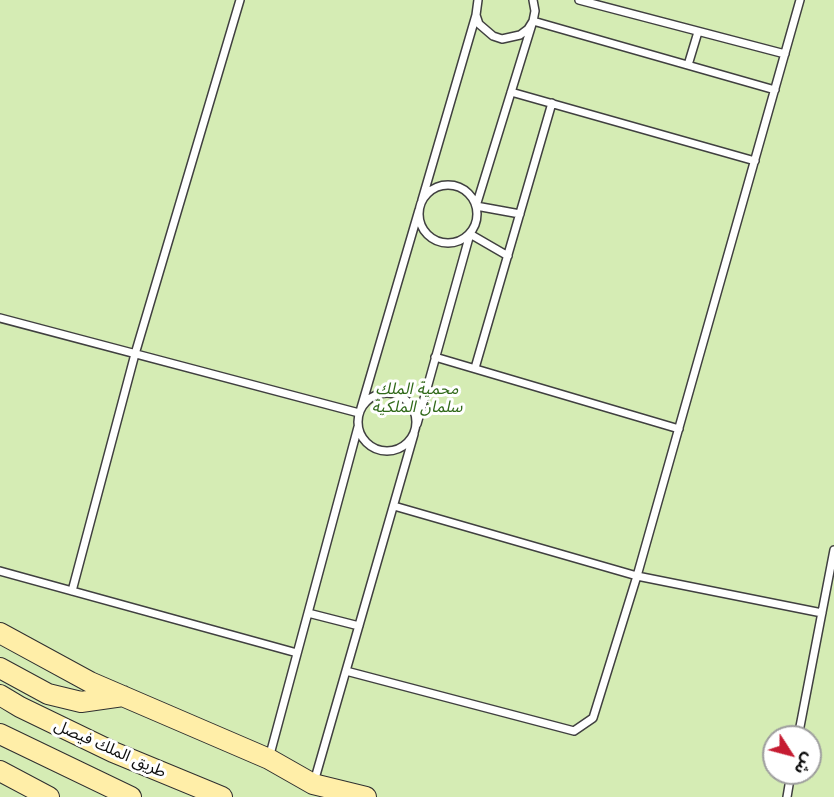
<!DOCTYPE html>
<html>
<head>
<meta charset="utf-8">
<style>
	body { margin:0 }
	#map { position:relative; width:834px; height:797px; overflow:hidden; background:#fffaed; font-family:"Libre Baskerville","Noto Sans Arabic",serif }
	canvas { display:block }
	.north { position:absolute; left:762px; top:725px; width:60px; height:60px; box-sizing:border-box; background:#fff; border:2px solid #9e9e9e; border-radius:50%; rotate:126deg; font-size:16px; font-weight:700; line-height:24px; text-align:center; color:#0d0d0d }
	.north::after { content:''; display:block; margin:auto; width:21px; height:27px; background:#c61c32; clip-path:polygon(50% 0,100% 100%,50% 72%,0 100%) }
</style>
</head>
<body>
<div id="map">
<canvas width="834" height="797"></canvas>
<div class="north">ش</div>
</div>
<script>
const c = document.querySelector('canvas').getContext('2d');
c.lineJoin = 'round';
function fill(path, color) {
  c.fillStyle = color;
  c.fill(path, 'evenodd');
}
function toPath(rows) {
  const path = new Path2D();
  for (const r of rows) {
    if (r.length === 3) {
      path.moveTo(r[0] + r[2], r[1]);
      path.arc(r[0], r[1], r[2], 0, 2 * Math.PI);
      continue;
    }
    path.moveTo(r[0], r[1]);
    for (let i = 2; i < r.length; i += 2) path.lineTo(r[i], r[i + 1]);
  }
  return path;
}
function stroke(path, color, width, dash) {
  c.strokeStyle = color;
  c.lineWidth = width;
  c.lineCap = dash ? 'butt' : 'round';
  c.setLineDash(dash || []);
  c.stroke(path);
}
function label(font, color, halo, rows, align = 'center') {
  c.font = font + ' "Libre Baskerville","Noto Sans Arabic",serif';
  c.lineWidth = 6;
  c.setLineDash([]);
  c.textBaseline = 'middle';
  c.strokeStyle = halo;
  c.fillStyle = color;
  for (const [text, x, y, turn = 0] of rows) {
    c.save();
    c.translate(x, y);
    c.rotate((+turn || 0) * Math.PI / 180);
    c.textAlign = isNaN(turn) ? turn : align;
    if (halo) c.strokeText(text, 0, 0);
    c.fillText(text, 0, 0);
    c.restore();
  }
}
fill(toPath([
	[0,0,834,0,834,797,0,797],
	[774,737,810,737,810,773,774,773]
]), '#d5ecb4');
const lane = toPath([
	[478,0,476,15,479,24,493,36,502,39,520,35,528,29,533,21,535,11,533,0],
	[579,0,785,54],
	[688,65,698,32],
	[511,92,755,161],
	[448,214,29],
	[422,200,476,15],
	[520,214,476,206,533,21,775,90],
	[0,318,359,413],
	[435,357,679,429],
	[475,368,552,103],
	[387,422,29],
	[361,408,419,210],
	[417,424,470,234,508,256],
	[394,506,637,576,822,613],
	[0,571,297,653],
	[72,591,135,354,240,0],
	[308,613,359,626],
	[346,671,574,731,593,718,637,576,800,0],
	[798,737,834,550],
	[269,758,358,427],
	[314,782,414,434],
	[787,797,791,773]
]);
const secondary = toPath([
	[0,633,90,682,269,759,313,784,366,797],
	[0,668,48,694,81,702,123,696],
	[0,695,20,707,113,752,222,797],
	[0,734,131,797],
	[0,771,49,797]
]);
stroke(lane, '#404040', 10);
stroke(secondary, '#2f2f2f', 22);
stroke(lane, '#fff', 7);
stroke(secondary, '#ffeea8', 20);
label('italic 16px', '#306919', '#fff', [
	["محمية الملك",417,389],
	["سلمان الملكية",417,407]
]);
label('16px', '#0d0d0d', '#fff', [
	["طريق الملك فيصل",110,749,24]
]);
</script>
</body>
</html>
